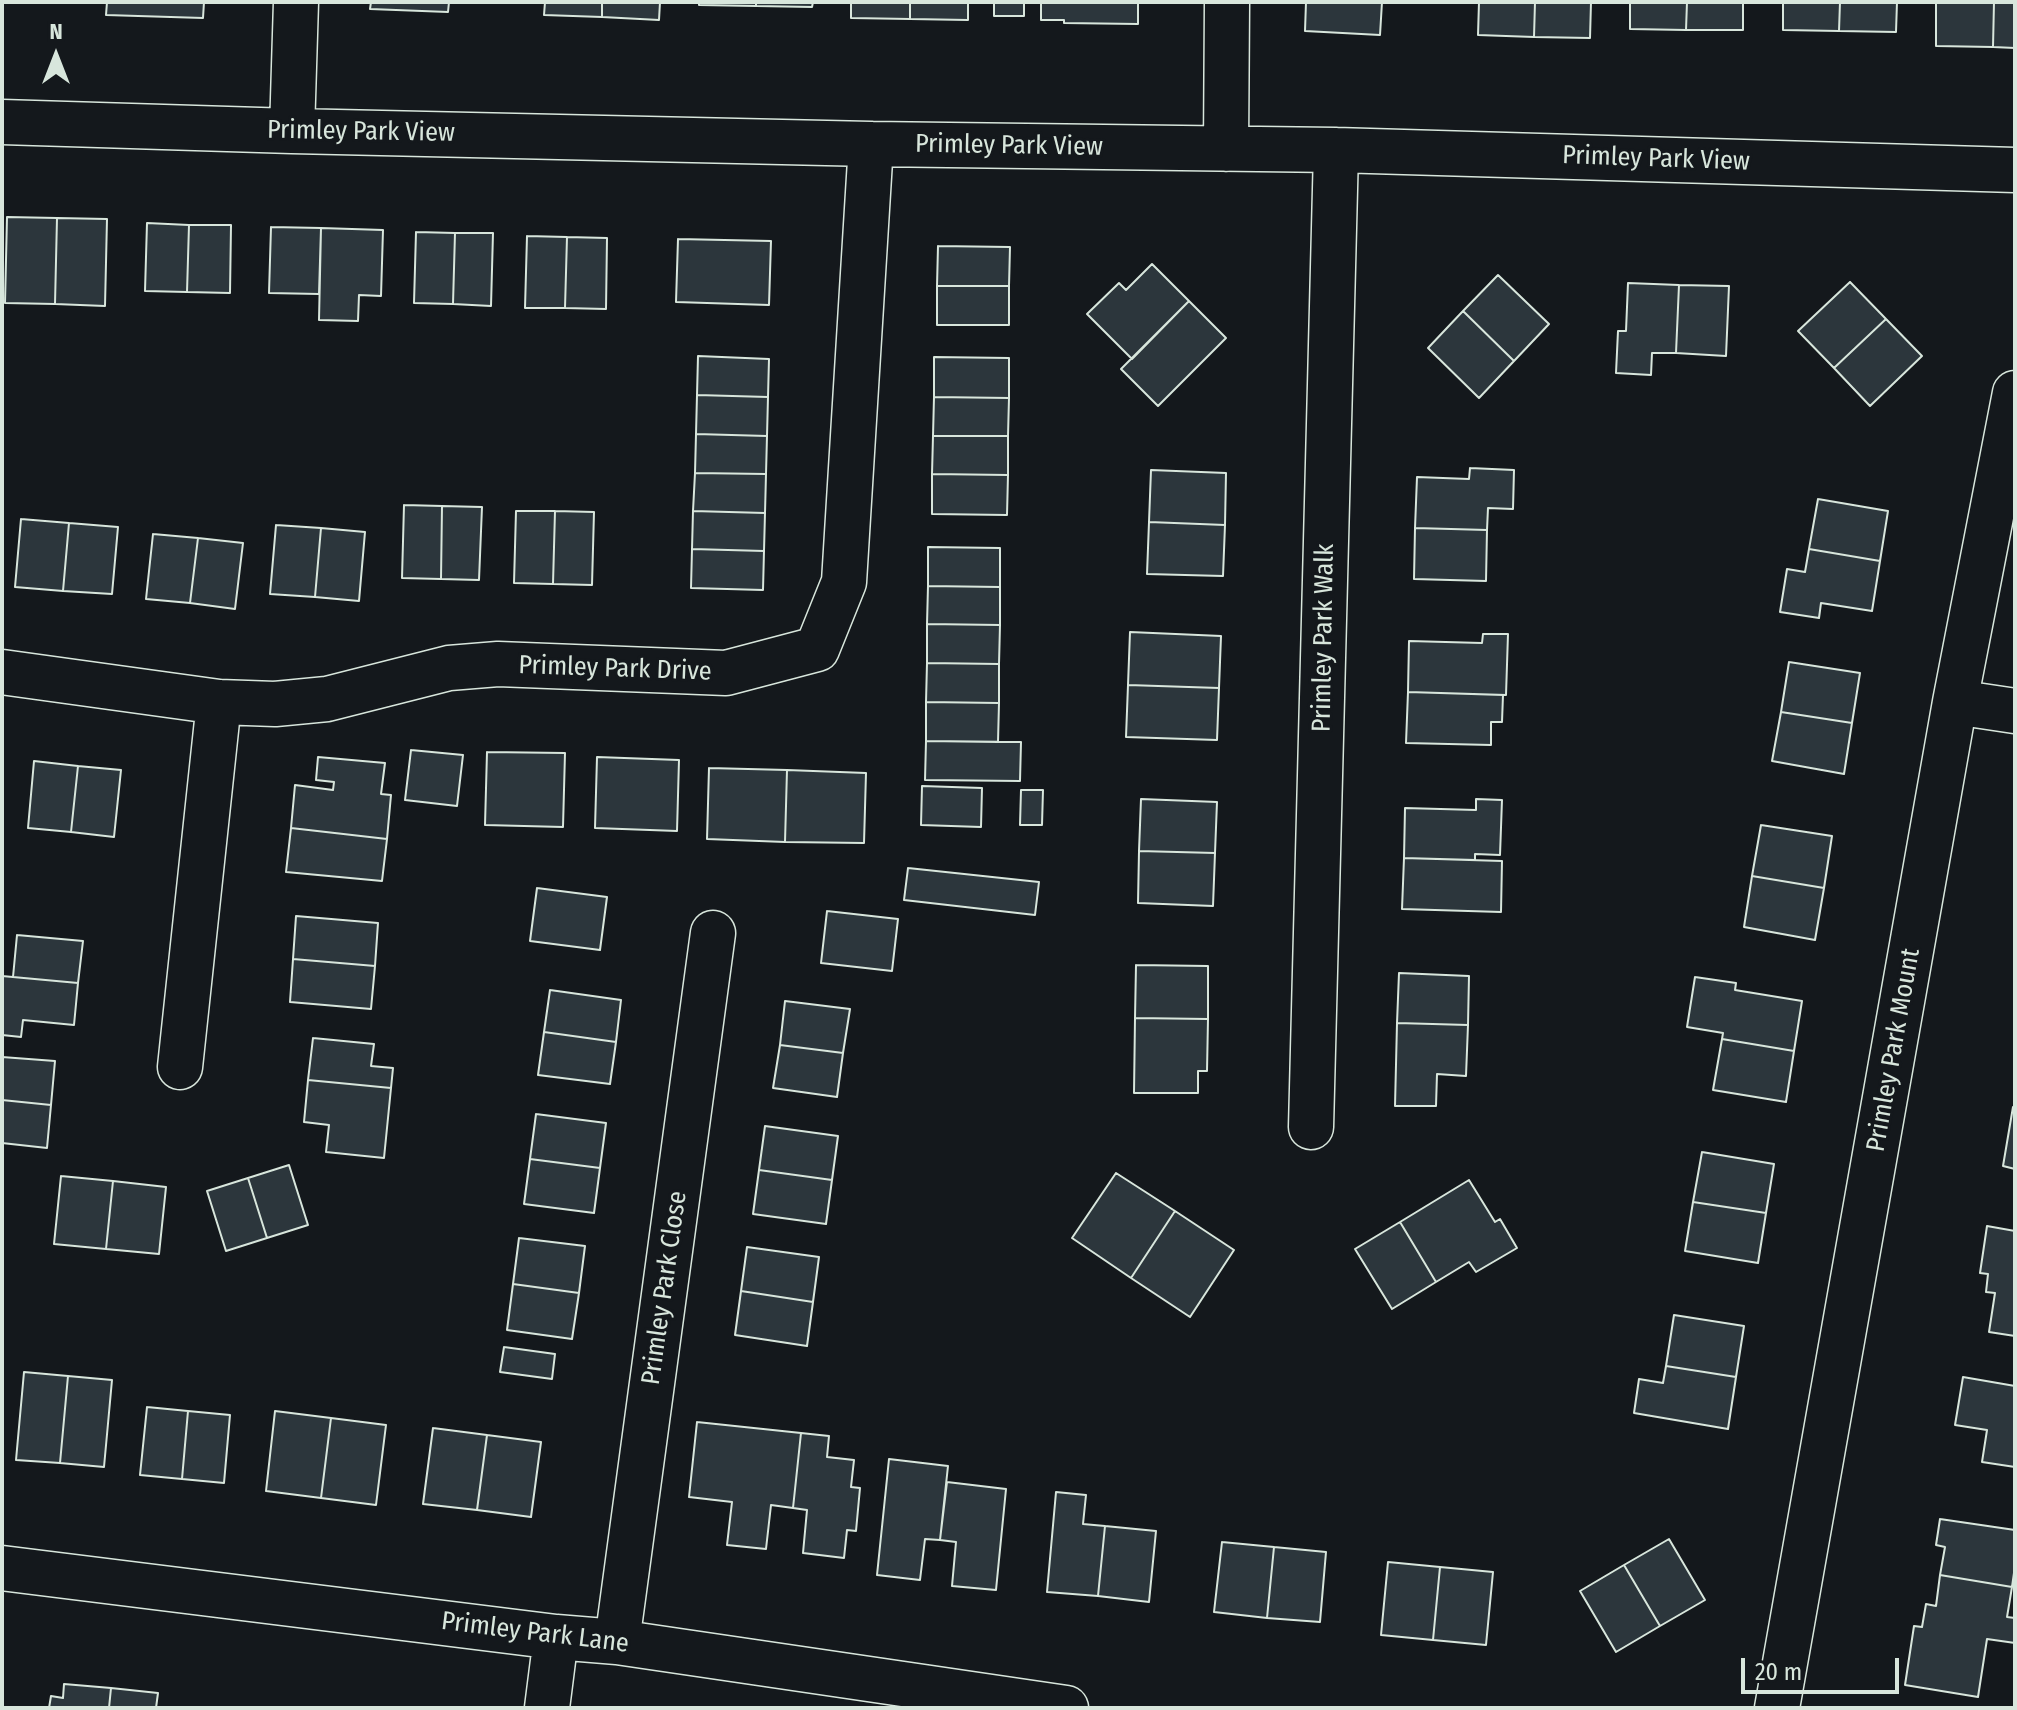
<!DOCTYPE html>
<html>
<head>
<meta charset="utf-8">
<style>
	body { margin:0 }
	#map { position:relative; width:2017px; height:1710px; overflow:hidden; background:#14181c; font-family:"Fira Sans Condensed",sans-serif }
	canvas { display:block }
	.frame { position:absolute; inset:0; border:4px solid #d8e6dc; pointer-events:none }
	.north { position:absolute; left:16px; top:16px; width:80px; height:80px; -webkit-text-stroke:6px #14181c; paint-order:stroke; rotate:0deg; font-size:22px; font-weight:700; line-height:32px; text-align:center; color:#d8e6dc }
	.north::after { content:''; display:block; margin:auto; width:28px; height:36px; background:#d8e6dc; clip-path:polygon(50% 0,100% 100%,50% 72%,0 100%) }
	.scale { position:absolute; left:1741px; top:1658px; width:158px; height:36px; box-sizing:border-box; border:4px solid #d8e6dc; border-top:0; padding-left:10px; font-size:24px; line-height:28px; white-space:nowrap; color:#d8e6dc; -webkit-text-stroke:6px #14181c; paint-order:stroke }
</style>
</head>
<body>
<div id="map">
<canvas width="2017" height="1710"></canvas>
<div class="frame"></div>
<div class="north">N</div>
<div class="scale">20 m</div>
</div>
<script>
const c = document.querySelector('canvas').getContext('2d');
c.lineJoin = 'round';
function fill(path, color) {
  c.fillStyle = color;
  c.fill(path, 'evenodd');
}
function toPath(rows) {
  const path = new Path2D();
  for (const r of rows) {
    path.moveTo(r[0], r[1]);
    for (let i = 2; i < r.length; i += 2) path.lineTo(r[i], r[i + 1]);
  }
  return path;
}
function stroke(path, color, width, dash) {
  c.strokeStyle = color;
  c.lineWidth = width;
  c.lineCap = dash ? 'butt' : 'round';
  c.setLineDash(dash || []);
  c.stroke(path);
}
function label(font, color, halo, rows, align = 'center') {
  c.font = font + ' "Fira Sans Condensed",sans-serif';
  c.lineWidth = 6;
  c.setLineDash([]);
  c.textBaseline = 'middle';
  c.strokeStyle = halo;
  c.fillStyle = color;
  for (const [text, x, y, turn = 0] of rows) {
    c.save();
    c.translate(x, y);
    c.rotate((+turn || 0) * Math.PI / 180);
    c.textAlign = isNaN(turn) ? turn : align;
    if (halo) c.strokeText(text, 0, 0);
    c.fillText(text, 0, 0);
    c.restore();
  }
}
const building = toPath([
	[107,2,204,2,203,18,106,15,107,2],
	[371,2,449,2,448,12,370,9,371,2],
	[545,2,602,2,602,17,544,15,545,2],
	[602,2,660,2,659,20,602,17,602,2],
	[699,2,756,2,756,6,699,5,699,2],
	[756,2,813,2,812,7,756,6,756,2],
	[851,2,910,2,910,19,851,18,851,2],
	[910,2,968,2,968,20,910,19,910,2],
	[994,2,1024,2,1024,16,994,16,994,2],
	[1041,2,1138,2,1138,24,1064,23,1064,20,1041,20,1041,2],
	[1306,2,1382,2,1380,35,1305,31,1306,2],
	[1479,2,1535,2,1534,37,1478,35,1479,2],
	[1535,2,1591,2,1590,38,1534,37,1535,2],
	[1630,2,1687,2,1686,30,1630,29,1630,2],
	[1687,2,1743,2,1743,30,1686,30,1687,2],
	[1783,2,1840,2,1839,31,1783,30,1783,2],
	[1840,2,1897,2,1896,32,1839,31,1840,2],
	[1936,2,1994,2,1993,47,1936,46,1936,2],
	[1994,2,2015,2,2015,48,1993,47,1994,2],
	[7,217,57,218,55,304,5,303,7,217],
	[57,218,107,219,105,306,55,304,57,218],
	[147,223,189,225,187,292,145,291,147,223],
	[189,225,231,225,230,293,187,292,189,225],
	[271,227,321,228,319,294,269,293,271,227],
	[321,228,383,230,381,296,359,295,358,321,319,320,321,228],
	[416,232,455,233,453,304,414,303,416,232],
	[455,233,493,233,491,306,453,304,455,233],
	[527,236,567,237,565,308,525,308,527,236],
	[567,237,607,238,606,309,565,308,567,237],
	[678,239,771,241,769,305,676,302,678,239],
	[938,246,1010,247,1009,286,937,286,938,246],
	[1152,264,1189,301,1132,359,1087,314,1119,283,1126,290,1152,264],
	[1498,275,1549,324,1514,361,1463,311,1498,275],
	[1850,282,1886,319,1834,368,1798,331,1850,282],
	[1628,283,1679,285,1676,353,1652,353,1651,375,1616,373,1618,331,1626,331,1628,283],
	[1679,285,1729,286,1726,356,1676,353,1679,285],
	[937,286,1009,286,1009,325,937,325,937,286],
	[1189,301,1226,338,1158,406,1121,369,1189,301],
	[1463,311,1514,361,1479,398,1428,348,1463,311],
	[1886,319,1922,356,1870,406,1834,368,1886,319],
	[698,356,769,359,768,397,697,395,698,356],
	[934,357,1009,358,1009,398,934,397,934,357],
	[697,395,768,397,767,436,696,434,697,395],
	[934,397,1009,398,1008,436,933,436,934,397],
	[696,434,767,436,766,474,695,473,696,434],
	[933,436,1008,436,1008,475,932,474,933,436],
	[1470,468,1514,470,1513,509,1488,508,1487,530,1415,528,1417,477,1469,479,1470,468],
	[1151,470,1226,473,1225,525,1149,522,1151,470],
	[695,473,766,474,765,513,693,511,695,473],
	[932,474,1008,475,1007,515,932,514,932,474],
	[1818,499,1888,511,1880,561,1809,549,1818,499],
	[404,505,442,506,441,579,402,578,404,505],
	[442,506,482,507,479,580,441,579,442,506],
	[516,511,555,511,553,584,514,583,516,511],
	[555,511,594,512,592,585,553,584,555,511],
	[693,511,765,513,764,551,692,549,693,511],
	[21,519,69,523,63,591,15,587,21,519],
	[1149,522,1225,525,1223,576,1147,574,1149,522],
	[69,523,118,527,112,594,63,591,69,523],
	[276,525,321,528,315,597,270,594,276,525],
	[321,528,365,532,359,601,315,597,321,528],
	[1415,528,1487,530,1486,581,1414,579,1415,528],
	[153,534,198,538,190,603,146,599,153,534],
	[198,538,243,543,235,609,190,603,198,538],
	[928,547,1000,548,1000,587,928,586,928,547],
	[692,549,764,551,763,590,691,588,692,549],
	[1809,549,1880,561,1872,611,1821,603,1819,618,1780,612,1787,569,1805,572,1809,549],
	[928,586,1000,587,1000,625,927,624,928,586],
	[927,624,1000,625,999,664,927,663,927,624],
	[1130,632,1221,636,1219,688,1128,685,1130,632],
	[1483,634,1508,634,1506,695,1408,692,1409,641,1482,643,1483,634],
	[1789,662,1860,673,1852,723,1781,712,1789,662],
	[927,663,999,664,999,703,926,702,927,663],
	[1128,685,1219,688,1217,740,1126,737,1128,685],
	[1408,692,1503,695,1502,722,1491,722,1491,745,1406,743,1408,692],
	[926,702,999,703,998,742,926,741,926,702],
	[1781,712,1852,723,1844,774,1772,761,1781,712],
	[926,741,1021,742,1020,781,925,780,926,741],
	[411,750,463,755,457,806,405,800,411,750],
	[487,752,565,753,563,827,485,825,487,752],
	[318,757,385,763,381,794,391,795,387,839,291,828,295,785,333,790,334,782,316,780,318,757],
	[597,757,679,760,677,831,595,828,597,757],
	[34,761,78,766,71,832,28,828,34,761],
	[78,766,121,770,114,837,71,832,78,766],
	[709,768,787,770,785,842,707,839,709,768],
	[787,770,866,773,864,843,785,842,787,770],
	[922,786,982,788,981,827,921,825,922,786],
	[1021,790,1043,790,1042,825,1020,825,1021,790],
	[1141,799,1217,802,1215,853,1139,851,1141,799],
	[1476,799,1502,800,1500,855,1475,854,1475,860,1404,858,1405,808,1476,810,1476,799],
	[1761,825,1832,836,1824,888,1752,876,1761,825],
	[291,828,387,839,382,881,286,872,291,828],
	[1139,851,1215,853,1213,906,1138,903,1139,851],
	[1404,858,1502,861,1501,912,1402,909,1404,858],
	[908,868,1039,882,1035,915,904,900,908,868],
	[1752,876,1824,888,1815,940,1744,927,1752,876],
	[537,888,607,897,600,950,530,941,537,888],
	[827,911,898,919,892,971,821,963,827,911],
	[296,916,378,923,375,966,293,959,296,916],
	[17,935,83,941,78,983,13,977,17,935],
	[293,959,375,966,371,1009,290,1002,293,959],
	[1136,965,1208,966,1208,1019,1135,1018,1136,965],
	[1399,973,1469,976,1468,1025,1397,1023,1399,973],
	[2,976,78,983,74,1025,23,1020,21,1037,2,1035,2,976],
	[1695,977,1736,983,1735,990,1802,1001,1794,1051,1722,1039,1723,1033,1687,1027,1695,977],
	[550,990,621,1000,616,1042,544,1032,550,990],
	[785,1001,850,1009,843,1053,780,1045,785,1001],
	[1135,1018,1208,1019,1207,1071,1198,1071,1198,1093,1134,1093,1135,1018],
	[1397,1023,1468,1025,1466,1076,1437,1074,1436,1106,1395,1106,1397,1023],
	[544,1032,616,1042,610,1084,538,1075,544,1032],
	[313,1038,374,1044,371,1066,393,1068,391,1088,308,1080,313,1038],
	[1722,1039,1794,1051,1786,1102,1713,1090,1722,1039],
	[780,1045,843,1053,837,1097,773,1088,780,1045],
	[2,1057,55,1061,51,1105,2,1100,2,1057],
	[308,1080,391,1088,384,1158,326,1152,329,1125,304,1122,308,1080],
	[2,1100,51,1105,47,1148,2,1143,2,1100],
	[2013,1107,2015,1108,2015,1169,2003,1166,2013,1107],
	[536,1114,606,1123,600,1168,530,1159,536,1114],
	[765,1126,838,1136,832,1180,759,1170,765,1126],
	[1702,1152,1774,1164,1766,1213,1693,1202,1702,1152],
	[530,1159,600,1168,594,1213,524,1204,530,1159],
	[289,1165,308,1225,267,1238,248,1178,289,1165],
	[759,1170,832,1180,826,1224,753,1214,759,1170],
	[1116,1173,1175,1211,1131,1278,1072,1238,1116,1173],
	[61,1176,113,1181,106,1249,54,1244,61,1176],
	[248,1178,267,1238,226,1251,207,1191,248,1178],
	[1469,1180,1495,1222,1500,1219,1517,1248,1476,1272,1469,1262,1436,1282,1400,1222,1469,1180],
	[113,1181,166,1187,159,1254,106,1249,113,1181],
	[1693,1202,1766,1213,1758,1263,1685,1251,1693,1202],
	[1175,1211,1234,1250,1190,1317,1131,1278,1175,1211],
	[1400,1222,1436,1282,1392,1309,1355,1249,1400,1222],
	[1987,1226,2015,1231,2015,1336,1989,1332,1995,1293,1986,1292,1988,1274,1980,1273,1987,1226],
	[519,1238,585,1246,579,1293,513,1284,519,1238],
	[747,1247,819,1257,813,1302,741,1291,747,1247],
	[513,1284,579,1293,572,1339,507,1330,513,1284],
	[741,1291,813,1302,807,1346,735,1335,741,1291],
	[1674,1315,1744,1326,1736,1377,1666,1366,1674,1315],
	[504,1347,555,1354,552,1379,500,1372,504,1347],
	[1666,1366,1736,1377,1728,1429,1634,1413,1639,1379,1663,1383,1666,1366],
	[24,1372,68,1376,60,1463,16,1460,24,1372],
	[68,1376,112,1380,104,1467,60,1463,68,1376],
	[1963,1377,2015,1386,2015,1467,1982,1462,1987,1430,1955,1425,1963,1377],
	[147,1407,188,1411,182,1479,140,1475,147,1407],
	[188,1411,230,1415,224,1483,182,1479,188,1411],
	[275,1411,331,1418,321,1498,266,1491,275,1411],
	[331,1418,386,1425,376,1505,321,1498,331,1418],
	[697,1422,801,1433,793,1508,771,1505,766,1549,727,1545,732,1502,689,1497,697,1422],
	[433,1428,487,1435,477,1510,423,1504,433,1428],
	[801,1433,829,1436,827,1457,854,1460,851,1487,860,1488,856,1531,847,1530,844,1558,803,1553,807,1510,793,1508,801,1433],
	[487,1435,541,1442,531,1517,477,1510,487,1435],
	[889,1459,948,1466,940,1540,925,1539,920,1580,877,1575,889,1459],
	[947,1482,1006,1489,996,1590,952,1586,956,1542,940,1540,947,1482],
	[1056,1492,1086,1495,1083,1524,1105,1526,1098,1596,1047,1592,1056,1492],
	[1940,1519,2015,1530,2015,1566,2012,1587,1940,1575,1945,1547,1936,1545,1940,1519],
	[1105,1526,1156,1531,1149,1602,1098,1596,1105,1526],
	[1669,1539,1705,1600,1660,1626,1624,1565,1669,1539],
	[1222,1542,1274,1547,1267,1618,1214,1612,1222,1542],
	[1274,1547,1326,1552,1320,1622,1267,1618,1274,1547],
	[1388,1562,1440,1567,1433,1640,1381,1635,1388,1562],
	[1624,1565,1660,1626,1616,1652,1580,1591,1624,1565],
	[1440,1567,1493,1572,1486,1645,1433,1640,1440,1567],
	[1940,1575,2012,1587,2007,1617,2015,1618,2015,1643,1987,1639,1978,1697,1905,1685,1914,1626,1922,1627,1926,1604,1936,1606,1940,1575],
	[64,1684,111,1688,109,1708,49,1708,51,1696,63,1698,64,1684],
	[111,1688,158,1693,156,1708,159,1708,109,1708,111,1688]
]);
fill(building, '#2c363c');
stroke(building, '#d8e6dc', 2);
const minor = toPath([
	[2,122,292,131,871,144,1336,150,2015,170],
	[292,131,296,2],
	[1226,149,1227,2],
	[2,672,219,702,275,704,327,699,449,668,498,664,726,673,817,649,844,582,871,144],
	[1955,702,2015,711],
	[180,1067,219,702],
	[1311,1127,1336,150],
	[2,1568,556,1637,617,1642,1066,1708],
	[617,1642,713,933],
	[547,1708,556,1637],
	[1777,1708,1955,702,2015,393]
]);
stroke(minor, '#d8e6dc', 47);
stroke(minor, '#14181c', 44);
label('26px', '#d8e6dc', '#14181c', [
	["Primley Park View",361,132,1],
	["Primley Park View",1009,146,1],
	["Primley Park View",1656,159,2],
	["Primley Park Walk",1324,638,-89],
	["Primley Park Drive",615,669,2],
	["Primley Park Mount",1894,1050,-80],
	["Primley Park Close",665,1288,-82],
	["Primley Park Lane",535,1633,7]
]);
</script>
</body>
</html>
